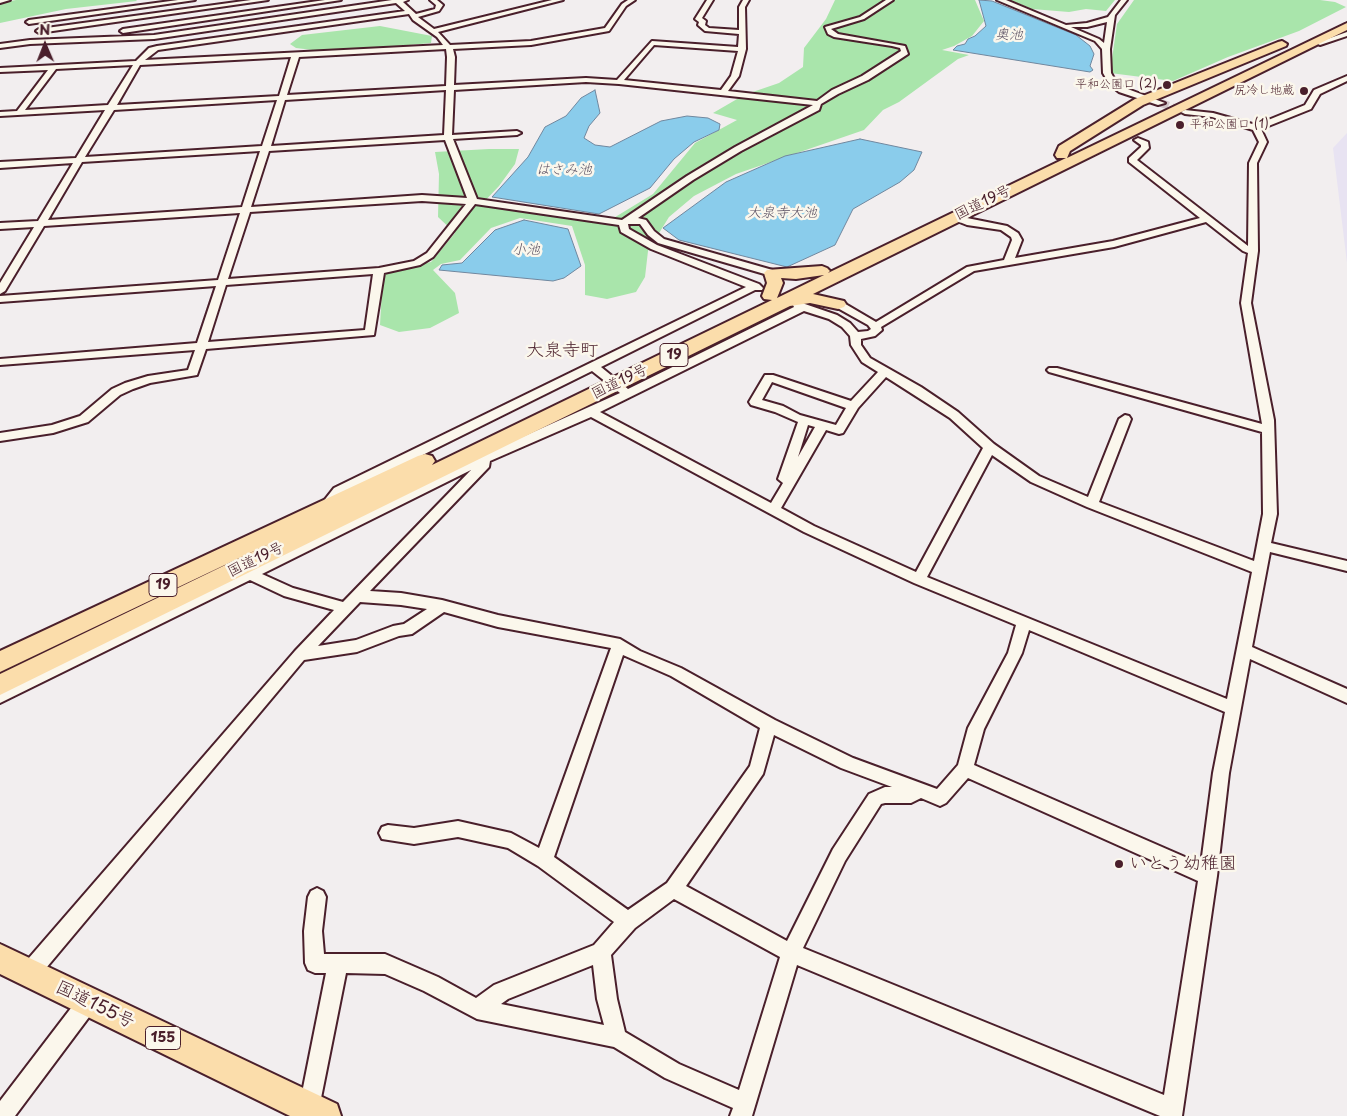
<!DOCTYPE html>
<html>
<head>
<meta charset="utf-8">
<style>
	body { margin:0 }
	#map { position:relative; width:1347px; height:1116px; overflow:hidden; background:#f2eeef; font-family:"Playpen Sans",sans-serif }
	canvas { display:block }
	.north { position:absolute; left:20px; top:20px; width:50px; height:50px; -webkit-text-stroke:4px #fbf7ec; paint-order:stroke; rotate:359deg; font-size:14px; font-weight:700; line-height:20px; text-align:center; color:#4a1f2b }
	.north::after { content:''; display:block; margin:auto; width:18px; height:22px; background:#4a1f2b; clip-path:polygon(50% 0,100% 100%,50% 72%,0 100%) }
</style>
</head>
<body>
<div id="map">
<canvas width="1347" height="1116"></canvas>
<div class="north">N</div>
</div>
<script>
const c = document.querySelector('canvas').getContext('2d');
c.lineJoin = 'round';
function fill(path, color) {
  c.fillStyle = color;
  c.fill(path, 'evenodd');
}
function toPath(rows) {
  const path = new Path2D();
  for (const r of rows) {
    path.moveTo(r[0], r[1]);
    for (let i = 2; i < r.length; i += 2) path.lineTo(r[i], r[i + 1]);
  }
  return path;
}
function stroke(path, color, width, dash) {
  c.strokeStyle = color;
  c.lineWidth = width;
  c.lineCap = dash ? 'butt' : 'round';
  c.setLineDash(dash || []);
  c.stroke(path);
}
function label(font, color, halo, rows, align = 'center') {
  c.font = font + ' "Playpen Sans","Klee One",sans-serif';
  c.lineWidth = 5;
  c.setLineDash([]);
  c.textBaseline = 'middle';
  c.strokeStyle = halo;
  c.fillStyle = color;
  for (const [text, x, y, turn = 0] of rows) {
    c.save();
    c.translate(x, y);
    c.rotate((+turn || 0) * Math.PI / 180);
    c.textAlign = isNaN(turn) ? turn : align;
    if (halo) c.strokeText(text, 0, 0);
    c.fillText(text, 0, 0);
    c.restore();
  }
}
fill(toPath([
	[1347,133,1347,263,1333,148]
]), '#e8e3f2');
fill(toPath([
	[16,0,136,0,137,1,66,9,0,23,0,3],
	[835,0,975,0,984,21,972,36,954,46,942,50,969,55,958,59,899,102,883,110,864,130,736,174,694,196,669,217,648,251,645,277,636,292,607,299,585,295,585,265,572,226,520,218,491,228,460,260,441,264,433,270,455,293,459,313,430,328,399,332,380,325,383,271,431,262,455,233,438,217,439,174,435,152,489,149,519,149,515,164,499,186,482,204,548,216,612,219,653,194,695,143,737,120,713,113,744,95,779,83,803,67,804,48,826,19],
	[1010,0,1115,0,1106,11,1086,9,1069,12,1032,9],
	[1134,0,1320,0,1335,2,1346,7,1299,31,1228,57,1173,81,1110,73,1117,24],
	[380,26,432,36,431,43,366,49,321,51,296,48,290,44,302,35]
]), '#a9e5ab');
const water = toPath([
	[979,0,992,1,1076,35,1090,46,1094,54,1090,66,1093,70,1090,72,953,50,957,46,965,44,968,39,975,36,986,26,979,0],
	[595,90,600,113,589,126,584,138,595,145,610,147,661,121,687,116,708,118,720,124,719,130,694,142,674,159,650,188,599,214,492,197,528,157,545,127,566,116,581,98,595,90],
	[860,139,922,152,914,170,900,182,853,209,835,245,787,267,679,240,663,228,726,182,785,156,860,139],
	[524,220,568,229,581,266,564,278,553,281,439,270,442,265,462,263,495,230,524,220]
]);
fill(water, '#8acceb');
stroke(water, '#70879e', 1);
stroke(toPath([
	[1161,103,1185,112]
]), '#d0c5c8', 8, [8, 4]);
const minor = toPath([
	[0,0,10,0,0,3,0,0],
	[178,0,195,0,29,24,26,22,29,20,178,0],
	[251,0,268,0,39,33,36,31,39,29,251,0],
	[325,0,341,0,123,33,120,31,123,29,325,0],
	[392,0,408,0,403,2,416,14,435,9,436,5,430,0,437,0,443,5,439,11,418,17,434,29,552,0,563,0,438,32,450,45,531,41,605,28,622,4,628,0,635,0,626,6,609,31,531,45,453,49,455,57,454,85,586,78,617,80,652,41,738,47,739,34,705,31,698,25,699,22,695,19,707,0,713,0,702,18,706,21,705,25,709,28,739,30,739,7,743,0,749,0,745,7,746,49,739,76,728,91,817,101,832,90,862,76,901,51,900,48,892,46,834,37,828,34,825,27,860,17,886,0,893,0,864,19,831,29,838,34,905,46,908,54,868,80,838,94,821,104,819,110,741,151,693,180,638,218,646,220,654,231,664,239,776,271,776,275,768,275,658,243,648,235,640,224,628,224,629,229,657,245,759,284,763,288,762,290,755,290,601,367,628,389,794,307,793,305,794,303,802,303,837,315,850,323,858,332,868,331,871,329,868,325,834,306,833,304,834,302,842,302,876,322,967,267,1004,260,1012,240,1011,237,1001,230,967,225,952,219,952,215,1007,226,1018,233,1022,240,1015,258,1113,241,1200,218,1129,162,1129,158,1141,147,1141,145,1134,140,1138,138,1148,142,1149,148,1137,160,1248,246,1249,163,1259,142,1253,130,1212,117,1185,114,1181,112,1185,110,1213,113,1256,125,1305,105,1314,90,1347,76,1347,81,1320,94,1311,109,1261,129,1267,142,1257,163,1258,251,1251,303,1274,420,1277,514,1271,543,1347,561,1347,571,1270,552,1252,647,1347,689,1347,703,1250,659,1229,773,1217,876,1182,1116,1160,1116,797,965,752,1116,730,1116,733,1108,665,1078,614,1047,477,1019,424,991,385,974,346,973,319,1108,316,1115,302,1115,299,1108,326,973,315,973,308,970,305,963,304,931,308,897,311,891,317,888,323,891,326,897,322,931,324,954,385,954,438,977,476,998,494,985,594,945,614,922,538,866,508,848,458,837,414,844,382,839,379,833,382,827,388,825,414,828,458,821,511,833,539,848,611,648,498,627,444,612,412,634,399,636,357,652,304,660,36,980,29,983,22,980,19,973,22,966,295,651,334,610,284,596,250,580,0,703,0,689,480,456,620,393,592,371,344,494,331,510,321,510,319,507,334,488,746,287,651,249,621,232,619,225,475,204,433,257,420,265,384,273,374,335,206,349,197,375,150,383,133,389,120,395,88,422,53,433,0,441,0,433,52,425,80,416,112,389,125,383,148,376,188,370,195,350,0,365,0,359,197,343,216,286,0,302,0,296,218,280,240,213,44,226,5,291,0,294,0,283,34,227,0,229,0,223,38,221,73,163,0,168,0,162,76,158,105,110,0,116,0,112,17,111,48,70,0,72,0,68,136,61,149,48,157,46,405,11,396,3,154,39,30,44,0,48,0,44,30,40,154,35,392,0],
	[409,14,413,20,437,37,443,45,145,60,158,50,409,14],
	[654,45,738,51,731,76,721,90,624,80,654,45],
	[446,49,447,57,446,86,287,95,299,57,446,49],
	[291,57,279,96,117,105,140,65,291,57],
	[133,65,108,105,25,110,56,69,133,65],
	[586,82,619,84,813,105,735,147,687,176,622,220,477,199,453,139,517,135,521,133,517,131,452,135,454,90,586,82],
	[446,90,444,135,271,146,285,100,446,90],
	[277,100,262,146,85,157,114,110,277,100],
	[445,140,467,198,422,195,251,207,269,151,445,140],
	[260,151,242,207,48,220,82,162,260,151],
	[422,201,466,204,427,253,414,261,379,268,228,279,250,212,422,201],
	[1206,222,1243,251,1248,253,1241,303,1262,424,1057,368,1049,368,1047,370,1049,372,1262,432,1263,514,1254,561,1099,502,1131,419,1129,416,1125,415,1119,419,1088,497,1039,476,994,444,958,412,921,387,870,358,861,345,861,339,875,336,882,330,881,327,974,271,1114,247,1206,222],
	[373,274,365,330,208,342,226,285,373,274],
	[804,311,829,319,842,327,850,336,851,345,862,362,878,372,851,401,773,375,765,375,749,402,751,405,775,412,798,422,778,479,783,483,771,503,600,412,804,311],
	[886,377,950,418,983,448,916,572,814,526,781,508,826,430,839,434,843,433,858,408,886,377],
	[772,382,846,408,836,425,800,415,783,406,762,400,772,382],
	[591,417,804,532,914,583,1016,625,1008,653,968,728,958,765,937,789,853,758,775,720,681,668,640,651,620,639,498,615,442,600,401,593,370,591,489,467,490,461,591,417],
	[808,425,815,427,798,457,808,425],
	[992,455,1031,482,1087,507,1252,572,1227,699,927,577,992,455],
	[471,470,343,602,293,588,262,574,471,470],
	[360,602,401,605,427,609,404,624,393,626,356,640,318,646,360,602],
	[1029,630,1225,712,1213,773,1201,864,974,765,984,729,1022,653,1029,630],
	[623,655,671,676,760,728,750,766,667,883,628,910,554,857,623,655],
	[774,735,841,768,892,787,885,787,869,794,833,849,787,941,686,886,763,774,774,735],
	[968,778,1198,881,1164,1095,803,948,845,861,881,804,885,803,911,803,921,798,940,806,946,803,968,778],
	[674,899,780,957,739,1090,679,1064,625,1032,617,999,611,955,635,928,674,899],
	[593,965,597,999,604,1025,501,1004,508,999,593,965],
	[997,0,1006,0,1066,25,1087,23,1108,17,1121,0,1127,0,1115,15,1110,49,1111,73,1116,82,1125,88,1165,103,1158,105,1119,92,1110,85,1103,73,1102,49,1095,41,997,0],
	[1107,22,1104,43,1099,39,1071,27,1087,27,1107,22],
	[1347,32,1347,36,1320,45,1316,43,1347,32],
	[88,992,95,995,98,1002,95,1009,15,1116,0,1116,0,1101,81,995,88,992]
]);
const highway = toPath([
	[1347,23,1347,30,813,294,844,301,846,304,844,307,838,309,810,303,790,306,0,695,0,674,275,541,0,672,0,651,418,456,425,454,432,456,435,461,432,465,772,300,764,299,762,296,767,283,764,273,767,270,822,266,827,268,830,271,828,273,1066,158,1057,158,1055,155,1059,146,1135,99,1278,42,1282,41,1287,44,1286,46,1143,105,1070,151,1067,158,1347,23],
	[824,275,777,298,783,283,781,278,796,279,824,275],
	[0,944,337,1104,341,1116,290,1116,0,974,0,944]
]);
stroke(minor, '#4a1f2b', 4);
stroke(highway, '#4a1f2b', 4);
fill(minor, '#fbf7ec');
fill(highway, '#fbddab');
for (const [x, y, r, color] of [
	[1167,85,5,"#4a1f2b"],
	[1304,91,5,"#4a1f2b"],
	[1180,125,5,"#4a1f2b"],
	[1119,864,5,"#4a1f2b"]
]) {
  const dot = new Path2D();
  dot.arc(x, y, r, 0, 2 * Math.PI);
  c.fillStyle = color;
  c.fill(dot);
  stroke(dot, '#fbf7ec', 2);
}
label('12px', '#4a1f2b', '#fbf7ec', [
	["平和公園口 (2)",1157,85],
	["尻冷し地蔵",1294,91],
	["平和公園口 (1)",1190,125,"left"]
], 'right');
label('italic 14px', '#5d5365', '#fbf7ec', [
	["奥池",1009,35],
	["はさみ池",564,170],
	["大泉寺大池",782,213],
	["小池",526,250]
]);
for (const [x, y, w] of [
	[674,355,28],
	[163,585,28],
	[163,1038,35]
]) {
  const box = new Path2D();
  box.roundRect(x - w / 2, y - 11.5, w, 23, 4);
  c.fillStyle = '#fbf7ec';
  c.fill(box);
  stroke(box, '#4a1f2b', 1);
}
label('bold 14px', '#4a1f2b', null, [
	["19",674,355],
	["19",163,585],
	["155",163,1038]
]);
label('15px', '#4a1f2b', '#fbf7ec', [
	["国道19号",983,203,-26],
	["国道19号",620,382,-26],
	["国道19号",256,560,-26]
]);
label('18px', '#4a1f2b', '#fbf7ec', [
	["大泉寺町",562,351]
]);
label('18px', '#4a1f2b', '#fbf7ec', [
	["いとう幼稚園",1129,864]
], 'left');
label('18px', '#4a1f2b', '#fbf7ec', [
	["国道155号",95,1005,26]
]);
</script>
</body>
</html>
